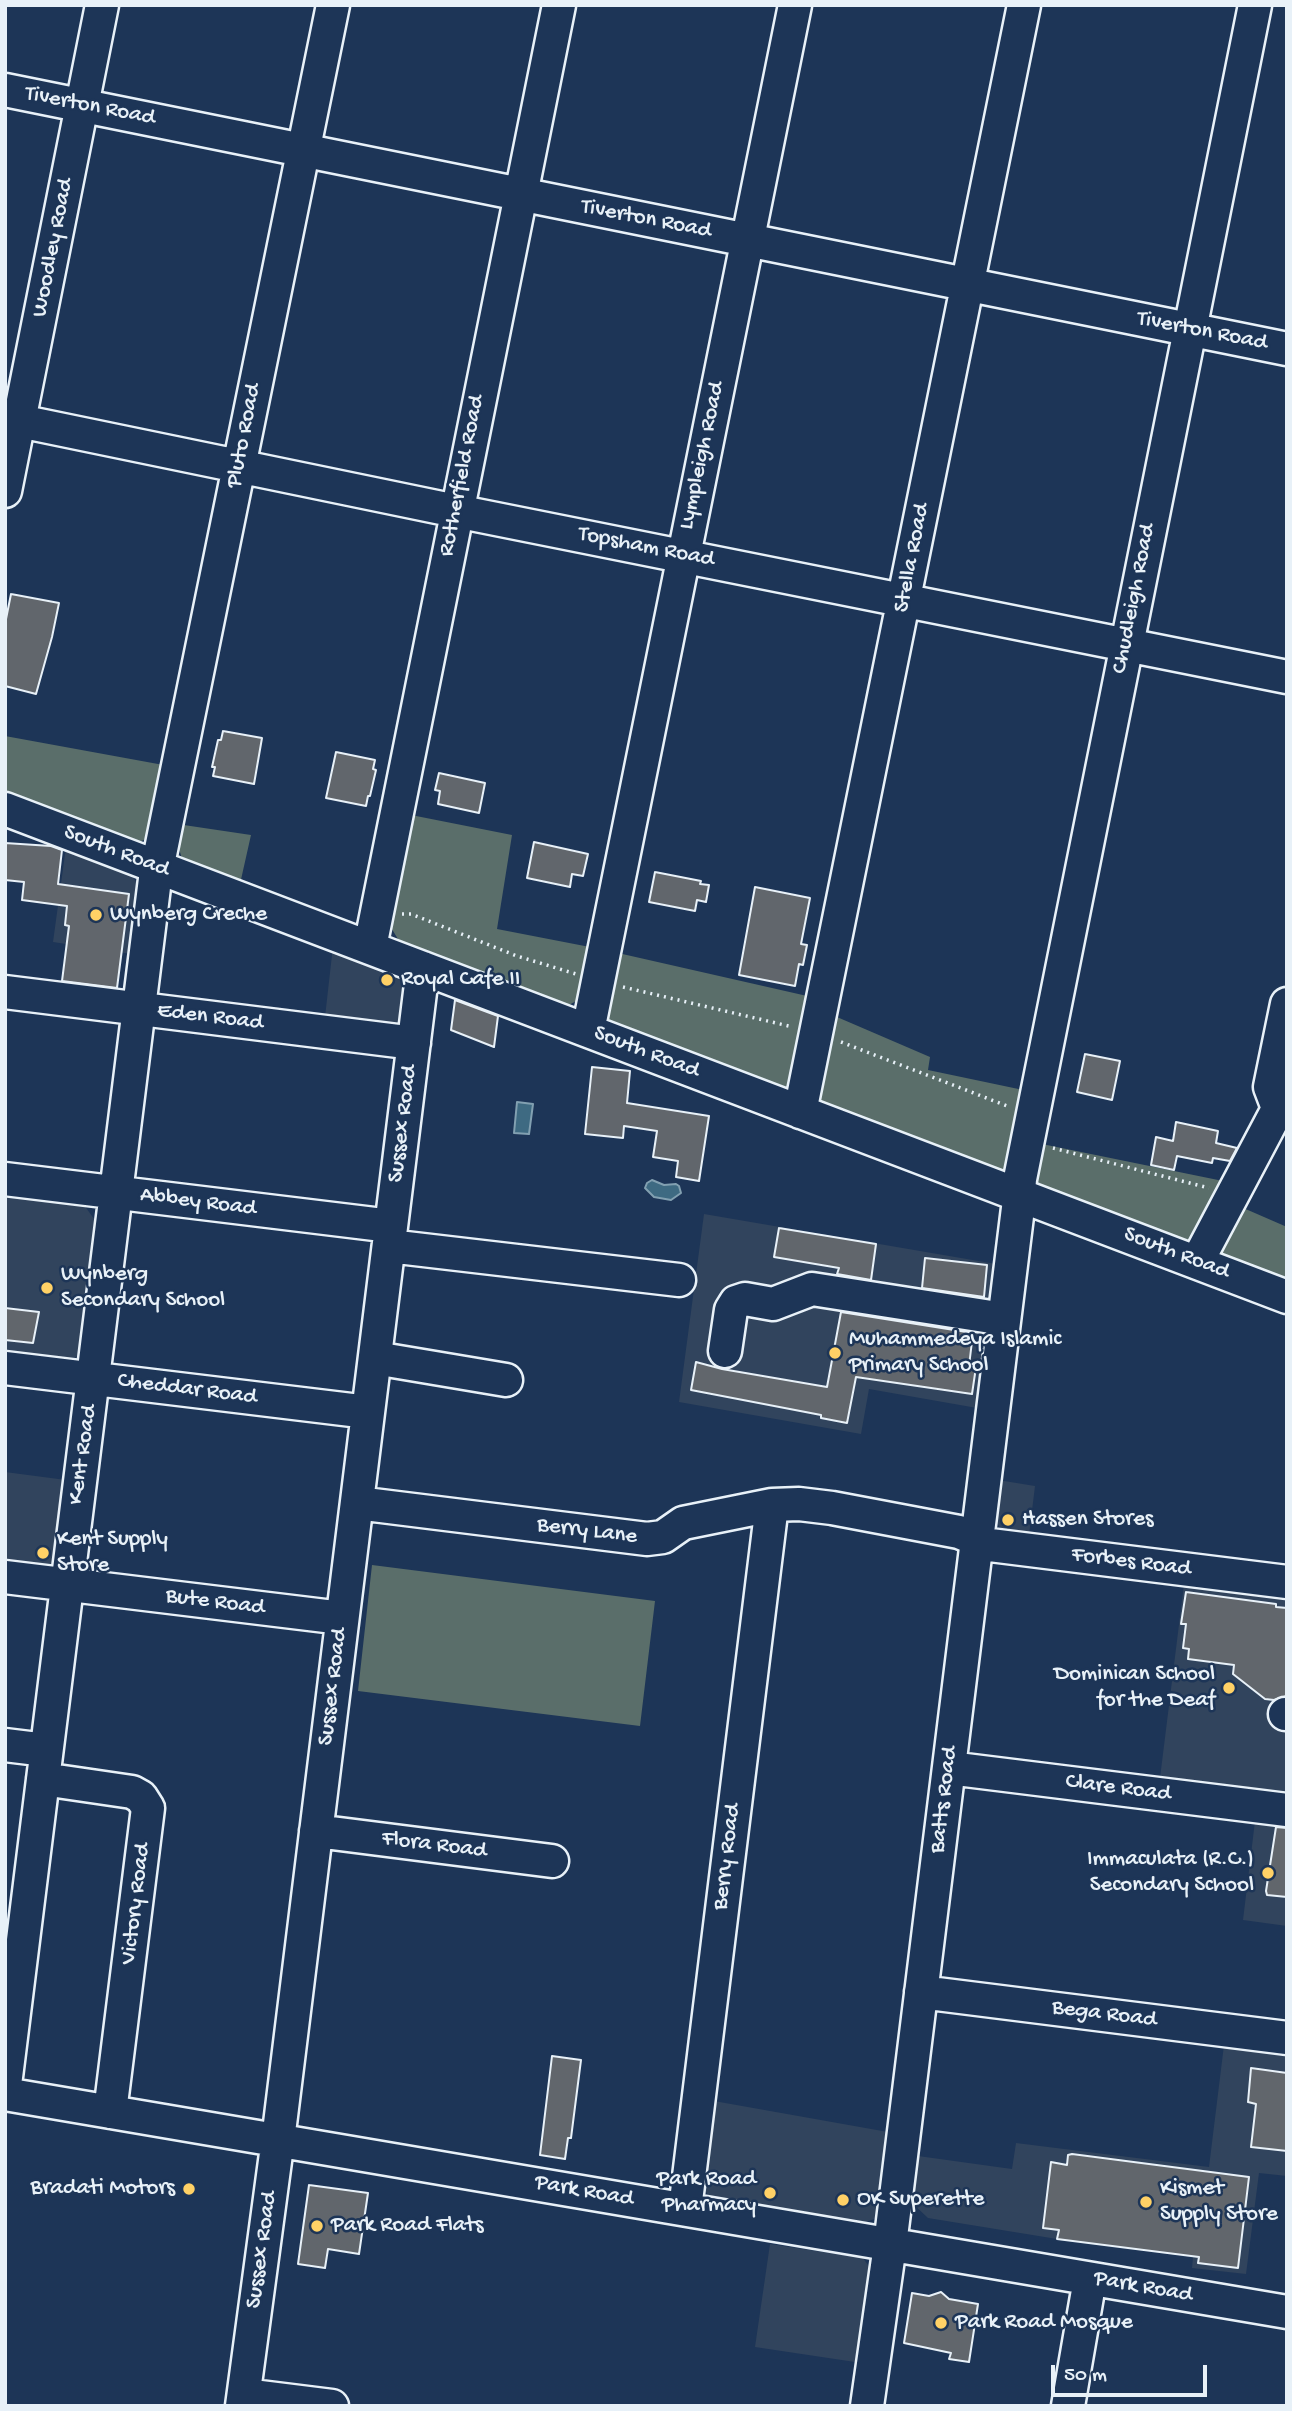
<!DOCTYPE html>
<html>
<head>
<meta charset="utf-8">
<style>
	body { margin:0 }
	#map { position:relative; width:1292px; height:2411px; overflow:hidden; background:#1d3557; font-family:"Gochi Hand",sans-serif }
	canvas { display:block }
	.frame { position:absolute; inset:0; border:7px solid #e8f1f8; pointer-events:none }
	.scale { position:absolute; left:1051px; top:2365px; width:156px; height:32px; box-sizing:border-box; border:4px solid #e8f1f8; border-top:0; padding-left:9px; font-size:21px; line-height:24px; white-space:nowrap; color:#e8f1f8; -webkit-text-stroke:5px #1d3557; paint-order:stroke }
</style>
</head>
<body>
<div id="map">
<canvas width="1292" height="2411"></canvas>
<div class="frame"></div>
<div class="scale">50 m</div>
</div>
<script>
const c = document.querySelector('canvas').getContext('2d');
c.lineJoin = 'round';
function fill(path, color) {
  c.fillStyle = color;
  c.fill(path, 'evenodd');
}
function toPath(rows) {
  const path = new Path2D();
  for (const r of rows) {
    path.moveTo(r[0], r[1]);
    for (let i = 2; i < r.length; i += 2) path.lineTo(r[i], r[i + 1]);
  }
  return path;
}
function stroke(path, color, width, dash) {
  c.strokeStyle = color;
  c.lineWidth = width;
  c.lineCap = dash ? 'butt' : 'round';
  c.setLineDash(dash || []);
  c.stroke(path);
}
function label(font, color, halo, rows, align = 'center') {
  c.font = font + ' "Gochi Hand",sans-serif';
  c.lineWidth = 5;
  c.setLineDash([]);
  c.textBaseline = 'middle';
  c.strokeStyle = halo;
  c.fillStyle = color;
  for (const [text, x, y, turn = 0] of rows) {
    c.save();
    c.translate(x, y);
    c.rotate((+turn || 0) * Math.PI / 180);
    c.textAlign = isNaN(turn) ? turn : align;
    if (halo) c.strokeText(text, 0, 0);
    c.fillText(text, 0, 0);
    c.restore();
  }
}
fill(toPath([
	[66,847,129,871,140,888,131,954,53,942],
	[333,946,396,972,403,980,398,1025,325,1017],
	[5,1195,84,1205,97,1223,82,1352,69,1363,5,1355],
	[704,1214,996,1264,977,1408,869,1389,861,1434,679,1402],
	[5,1472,66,1480,56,1561,45,1567,5,1562],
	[998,1480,1035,1486,1029,1535,1003,1532,997,1523,993,1523],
	[1184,1584,1287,1597,1287,1794,1160,1778],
	[1255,1821,1287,1826,1287,1926,1243,1920],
	[1224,2045,1287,2053,1287,2176,1259,2173,1246,2274,1192,2268,1193,2257,1057,2239,928,2218,911,2202,918,2156,1012,2169,1016,2143,1209,2167],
	[714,2101,888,2132,877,2218,866,2222,709,2197,704,2188,705,2181,702,2180],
	[770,2244,863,2258,870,2268,855,2362,755,2347]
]), '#31445d');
fill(toPath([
	[5,736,169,766,155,834,138,843,133,843,5,795],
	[406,814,512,835,497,929,595,948,580,999,567,1006,401,944,390,926],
	[177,824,251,835,240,884,183,862,177,842],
	[618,953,816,998,790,1089,787,1090,612,1025,606,1017],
	[830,1014,930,1057,928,1070,1028,1091,1007,1174,818,1103],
	[1037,1143,1223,1181,1189,1243,1032,1184],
	[1241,1207,1287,1227,1287,1281,1217,1255],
	[372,1565,655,1601,640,1726,358,1691]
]), '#5a6e6a');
const water = toPath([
	[517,1102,533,1104,529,1134,514,1133,517,1102],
	[652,1180,664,1185,676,1184,679,1186,681,1193,671,1200,654,1197,645,1188,647,1183,652,1180]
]);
fill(water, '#3e6a82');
stroke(water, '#82a0b1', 2);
const building = toPath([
	[11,594,59,603,52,637,36,694,5,686,5,624,11,594],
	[223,731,262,738,254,784,213,776,215,767,212,767,218,740,221,740,223,731],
	[336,752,375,760,373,769,376,770,370,796,368,796,366,806,326,798,336,752],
	[439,773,485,783,479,813,438,804,440,791,435,790,439,773],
	[534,842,588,854,583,876,572,874,570,887,527,878,534,842],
	[5,843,51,846,62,850,58,884,129,894,117,988,62,981,69,926,65,925,67,906,22,900,24,882,5,880,5,843],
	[655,872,701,881,700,884,709,885,706,902,697,900,695,911,649,902,655,872],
	[755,887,810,898,801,944,807,945,803,965,799,964,795,986,739,975,755,887],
	[455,1000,498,1016,494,1047,451,1030,455,1000],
	[1085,1054,1120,1061,1112,1100,1077,1092,1085,1054],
	[592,1067,630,1071,627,1103,709,1116,699,1181,676,1177,678,1161,653,1157,657,1131,624,1126,623,1138,585,1134,592,1067],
	[1176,1122,1218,1131,1216,1143,1237,1148,1230,1161,1213,1158,1212,1163,1177,1156,1174,1170,1151,1165,1156,1137,1173,1141,1176,1122],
	[779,1228,876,1244,871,1280,837,1274,839,1268,774,1257,779,1228],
	[925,1258,987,1265,984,1297,922,1288,925,1258],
	[5,1308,39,1312,33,1343,5,1340,5,1308],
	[841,1312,973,1333,969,1366,976,1367,972,1394,856,1377,847,1423,821,1418,821,1415,691,1390,696,1362,722,1369,827,1387,841,1312],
	[1186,1592,1276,1604,1276,1607,1287,1608,1287,1696,1274,1700,1265,1699,1233,1674,1234,1665,1188,1659,1189,1649,1183,1648,1186,1624,1181,1624,1186,1592],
	[1276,1827,1287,1828,1287,1897,1267,1895,1266,1891,1276,1827],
	[552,2056,581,2060,571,2138,568,2138,565,2159,540,2155,552,2056],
	[1251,2068,1287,2073,1287,2151,1251,2147,1256,2104,1248,2102,1251,2068],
	[1072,2154,1249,2177,1238,2268,1198,2263,1199,2257,1057,2239,1059,2230,1043,2228,1051,2162,1067,2165,1068,2155,1072,2154],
	[309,2185,368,2193,359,2254,328,2249,325,2268,298,2264,309,2185],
	[941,2292,949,2299,978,2304,969,2362,949,2359,951,2353,904,2343,912,2293,929,2296,941,2292]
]);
fill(building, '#61666c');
stroke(building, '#e8f1f8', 2);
const minor = toPath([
	[5,90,1287,349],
	[5,418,456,511,1287,677],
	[5,491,102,5],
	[5,809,1287,1297],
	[370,947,559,5],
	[5,992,414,1043],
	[588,1031,795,5],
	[1278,1108,1270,1087,1287,1004],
	[800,1112,1024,5],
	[5,1179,391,1226],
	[389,1246,679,1280],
	[1197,1262,1287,1092],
	[725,1351,731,1310,736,1302,745,1299,773,1304,812,1289,1004,1319],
	[375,1358,506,1380],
	[5,1368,368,1412],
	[357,1503,647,1539,663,1537,683,1523,772,1505,799,1504,832,1508,959,1532,990,1545,1287,1582],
	[5,1577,342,1618],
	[1285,1714,1287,1714],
	[5,1745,46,1750],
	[949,1768,1287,1810],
	[43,1779,132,1792,141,1797,148,1808,110,2112],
	[316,1831,552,1861],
	[921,1992,1287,2038],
	[5,2085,155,879,333,5],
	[5,2094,1287,2312],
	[685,2209,772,1505],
	[244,2395,332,2406],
	[242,2406,280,2124,423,968],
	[867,2406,890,2245,1018,1208,1020,1179,1255,5],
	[1068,2406,1090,2279]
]);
stroke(minor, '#e8f1f8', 37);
stroke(toPath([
	[402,914,411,914,517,956,576,974],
	[623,987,793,1027],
	[841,1042,1010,1107],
	[1053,1148,1209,1188]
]), '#e8f1f8', 3.5, [2, 5]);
stroke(minor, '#1d3557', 32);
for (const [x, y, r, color] of [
	[96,915,7,"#ffd166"],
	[387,980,7,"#ffd166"],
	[47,1288,7,"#ffd166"],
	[835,1353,7,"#ffd166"],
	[1008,1520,7,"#ffd166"],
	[43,1553,7,"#ffd166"],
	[1229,1688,7,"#ffd166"],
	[1268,1873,7,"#ffd166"],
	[189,2189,7,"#ffd166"],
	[770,2193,7,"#ffd166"],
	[843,2200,7,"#ffd166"],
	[1146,2202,7,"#ffd166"],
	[317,2226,7,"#ffd166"],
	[941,2323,7,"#ffd166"]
]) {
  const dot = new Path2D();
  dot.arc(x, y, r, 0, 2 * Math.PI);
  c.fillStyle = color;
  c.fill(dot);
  stroke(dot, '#1d3557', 2.5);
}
label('23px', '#e8f1f8', '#1d3557', [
	["Tiverton Road",90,107,11],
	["Tiverton Road",646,220,11],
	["Woodley Road",54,248,-79],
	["Tiverton Road",1202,332,11],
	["Pluto Road",245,436,-79],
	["Lympleigh Road",703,456,-78],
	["Rotherfield Road",463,476,-79],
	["Topsham Road",646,548,11],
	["Stella Road",913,558,-79],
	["Chudleigh Road",1135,599,-79],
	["South Road",116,852,21],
	["Eden Road",210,1018,7],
	["South Road",646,1053,21],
	["Sussex Road",404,1124,-83],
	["Abbey Road",198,1203,7],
	["South Road",1176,1254,21],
	["Cheddar Road",187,1390,7],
	["Kent Road",84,1455,-82],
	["Berry Lane",587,1532,7],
	["Forbes Road",1131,1563,7],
	["Bute Road",215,1603,7],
	["Sussex Road",334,1687,-83],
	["Clare Road",1118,1789,7],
	["Batts Road",945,1800,-83],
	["Flora Road",434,1846,7],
	["Berry Road",728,1857,-83],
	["Victory Road",137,1904,-83],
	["Bega Road",1104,2015,7],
	["Park Road",584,2192,10],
	["Sussex Road",263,2250,-82],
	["Park Road",1143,2288,10]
]);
label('23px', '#e8f1f8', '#1d3557', [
	["Wynberg Creche",110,915],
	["Royal Cafe II",401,980],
	["Wynberg",61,1275],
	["Secondary School",61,1301],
	["Muhammedeya Islamic",849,1340],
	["Primary School",849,1366],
	["Hassen Stores",1022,1520],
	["Kent Supply",57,1540],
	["Store",57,1566],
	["Dominican School",1215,1675,"right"],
	["for the Deaf",1215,1701,"right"],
	["Immaculata (R.C.)",1254,1860,"right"],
	["Secondary School",1254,1886,"right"],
	["Park Road",756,2180,"right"],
	["Pharmacy",756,2206,"right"],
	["Bradati Motors",175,2189,"right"],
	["Kismet",1160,2189],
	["Supply Store",1160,2215],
	["OK Superette",857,2200],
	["Park Road Flats",331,2226],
	["Park Road Mosque",955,2323]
], 'left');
</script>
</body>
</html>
